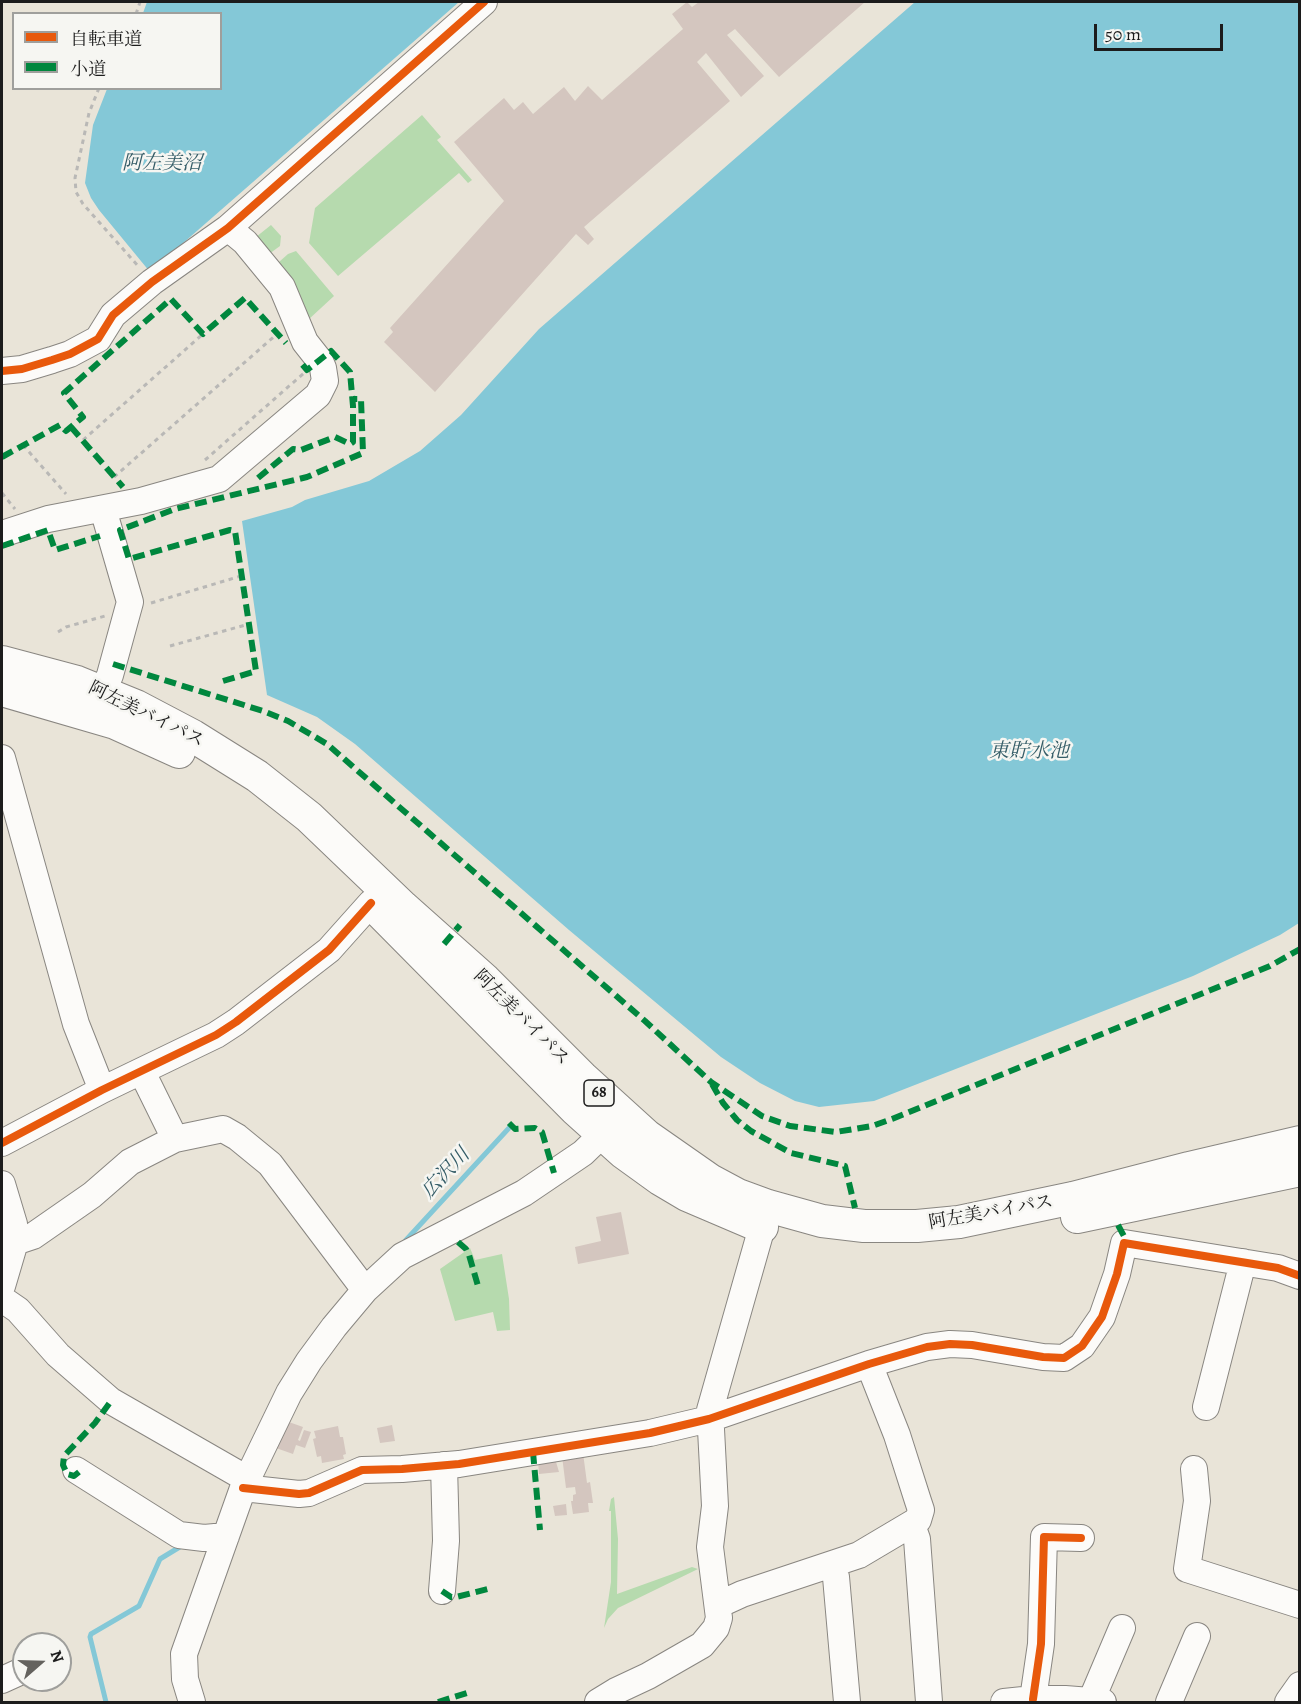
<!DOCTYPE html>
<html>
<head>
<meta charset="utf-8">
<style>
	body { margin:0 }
	#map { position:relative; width:1301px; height:1704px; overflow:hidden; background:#e9e4d8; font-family:Alegreya,"Noto Serif JP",serif }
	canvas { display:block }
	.frame { position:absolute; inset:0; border:3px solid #1c1c1c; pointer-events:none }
	.legend { position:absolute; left:12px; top:12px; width:210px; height:78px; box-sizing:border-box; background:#f6f6f2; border:2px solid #9f9f9c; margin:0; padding:8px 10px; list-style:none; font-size:18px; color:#1c1c1c }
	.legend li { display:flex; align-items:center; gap:12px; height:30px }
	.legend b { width:30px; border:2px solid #9f9f9c }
	.north { position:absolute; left:12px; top:1632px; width:60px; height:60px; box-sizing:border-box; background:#f6f6f2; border:2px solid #9f9f9c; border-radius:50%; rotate:70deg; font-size:16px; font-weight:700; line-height:24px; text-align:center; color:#1c1c1c }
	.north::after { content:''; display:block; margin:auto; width:21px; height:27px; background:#64625e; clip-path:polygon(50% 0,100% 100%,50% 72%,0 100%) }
	.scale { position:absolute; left:1094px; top:24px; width:129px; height:27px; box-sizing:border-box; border:3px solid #1c1c1c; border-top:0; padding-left:8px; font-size:18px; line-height:21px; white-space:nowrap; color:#1c1c1c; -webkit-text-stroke:4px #f6f6f2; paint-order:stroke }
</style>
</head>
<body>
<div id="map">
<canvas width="1301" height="1704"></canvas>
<div class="frame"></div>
<ul class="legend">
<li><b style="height:8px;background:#e8590c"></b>自転車道</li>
<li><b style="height:8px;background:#00873e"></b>小道</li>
</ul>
<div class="north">N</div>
<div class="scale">50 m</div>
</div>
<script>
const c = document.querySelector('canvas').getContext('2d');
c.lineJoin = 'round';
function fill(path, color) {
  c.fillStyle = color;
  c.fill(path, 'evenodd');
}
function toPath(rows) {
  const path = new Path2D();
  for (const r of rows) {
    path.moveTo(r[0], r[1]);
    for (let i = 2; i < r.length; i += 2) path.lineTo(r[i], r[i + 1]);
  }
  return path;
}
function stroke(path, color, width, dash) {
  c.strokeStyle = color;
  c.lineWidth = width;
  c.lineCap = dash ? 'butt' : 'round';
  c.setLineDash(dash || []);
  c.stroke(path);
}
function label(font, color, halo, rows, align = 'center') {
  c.font = font + ' Alegreya,"Noto Serif JP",serif';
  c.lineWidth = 5;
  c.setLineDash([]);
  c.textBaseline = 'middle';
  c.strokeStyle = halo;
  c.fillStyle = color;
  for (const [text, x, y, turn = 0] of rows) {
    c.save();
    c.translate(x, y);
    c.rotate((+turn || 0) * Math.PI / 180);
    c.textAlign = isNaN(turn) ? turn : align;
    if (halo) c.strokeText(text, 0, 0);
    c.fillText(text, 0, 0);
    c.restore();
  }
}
fill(toPath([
	[422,115,441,137,437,140,472,180,468,183,459,173,338,276,309,243,315,208],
	[271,225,281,236,280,246,269,254,256,237],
	[296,251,334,296,308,320,279,262,288,254],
	[470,1248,475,1260,502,1254,509,1299,510,1330,497,1331,493,1312,455,1321,440,1269],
	[614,1497,618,1539,617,1594,692,1567,698,1569,618,1608,608,1619,604,1628,611,1582,611,1511,609,1511,611,1499]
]), '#b6daae');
fill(toPath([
	[147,2,459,2,150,272,99,210,91,198,85,183,93,125,107,89,220,88,220,14,143,13],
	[915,2,1299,2,1299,923,1280,935,1193,976,874,1101,819,1107,795,1101,760,1083,721,1057,569,930,355,744,317,717,267,695,242,521,292,507,305,500,369,481,420,451,461,415,539,329]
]), '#84c8d7');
stroke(toPath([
	[406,1240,509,1128],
	[106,1702,90,1637,91,1634,139,1606,160,1559,183,1545]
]), '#84c8d7', 5);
fill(toPath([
	[687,2,692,7,699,2,865,2,779,77,735,29,727,35,764,76,741,97,706,53,697,62,730,101,584,227,594,239,588,245,576,234,435,392,384,342,393,332,390,328,504,201,454,142,504,98,514,110,523,102,533,114,564,87,575,101,588,86,602,100,683,29,672,14],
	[621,1212,629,1254,578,1264,575,1247,601,1241,596,1217],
	[286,1421,303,1427,298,1440,300,1441,304,1430,311,1432,305,1448,296,1445,293,1454,276,1448],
	[392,1425,395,1441,380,1443,377,1428],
	[338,1426,340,1437,343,1437,346,1454,343,1455,344,1459,322,1463,321,1456,317,1457,313,1439,316,1438,314,1431],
	[583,1453,587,1483,590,1482,593,1503,588,1503,589,1512,573,1514,571,1501,573,1501,573,1495,576,1494,575,1487,566,1488,562,1456],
	[554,1455,559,1472,539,1474,538,1461],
	[566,1504,567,1515,555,1516,553,1506]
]), '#d4c6bf');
const minor = toPath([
	[2,371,22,369,52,360,70,354,98,339,113,315,152,282,228,228,484,2],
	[2,534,48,519,141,501,219,479,318,395,325,381,323,368,320,361,305,342,282,287,245,242,228,228],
	[103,692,110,675,130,602,103,509],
	[2,758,76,1024,102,1090],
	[142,1072,175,1139],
	[2,1143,102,1090,216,1035,236,1022,329,950,371,903],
	[2,1184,14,1224,15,1242,2,1286],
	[15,1242,33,1236,92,1195,130,1162,175,1139,223,1129,237,1137,270,1164,365,1290],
	[2,1299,18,1310,58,1355,111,1401,247,1479],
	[1206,1407,1243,1262],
	[1194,1469,1197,1501,1187,1569,1300,1605],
	[76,1470,179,1535,204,1538,226,1536],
	[243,1488,299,1494,309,1493,362,1470,402,1469,459,1464,650,1433,709,1419,869,1364,927,1347,950,1344,972,1345,1043,1357,1064,1358,1082,1346,1102,1317,1117,1274,1124,1243,1278,1268,1300,1276],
	[912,1525,917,1539,929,1702],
	[832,1565,836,1577,847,1702],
	[442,1591,446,1541,444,1465],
	[718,1605,742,1594,859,1555,918,1520,921,1510,918,1501,897,1435,869,1364],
	[2,1680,24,1670],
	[1033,1699,1041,1644,1044,1537,1081,1538],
	[1091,1701,1122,1628],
	[192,1702,185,1679,184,1654,243,1488,289,1393,309,1361,334,1327,365,1290,402,1256,524,1193,583,1153,616,1121],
	[598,1702,616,1691,648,1676,702,1645,716,1628,719,1618,710,1547,715,1506,710,1410,762,1227],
	[1004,1702,1033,1699,1065,1699,1103,1702],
	[1169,1702,1197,1636],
	[1288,1702,1300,1685]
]);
const major = toPath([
	[2,662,77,682,136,706,193,736,257,776,309,817,403,907,485,980,582,1077,647,1136,710,1180,738,1195,768,1206,822,1221,864,1226,917,1226,959,1222,1073,1198,1189,1168,1300,1142],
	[2,690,115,723,179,752],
	[381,913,575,1109,624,1153,660,1179,687,1195,762,1227],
	[1077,1217,1300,1170]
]);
stroke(minor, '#898681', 28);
stroke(major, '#898681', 34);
stroke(toPath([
	[136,14,140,2],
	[99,88,89,113,75,178,76,192,83,204,139,267],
	[83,440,203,334],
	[23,445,66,494],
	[205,460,304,373],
	[114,477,277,334],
	[2,493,15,509],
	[151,603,241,576],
	[58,632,66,627,105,616],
	[170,646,249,624]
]), '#b9b8b6', 3, [4.5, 4.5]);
stroke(minor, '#fcfbf9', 26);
stroke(major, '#fcfbf9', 32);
stroke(toPath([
	[71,427,123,487],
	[2,457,60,425,66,431,83,417,64,393,171,299,203,334,245,298,286,343],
	[258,478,293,449,301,450,335,437,350,444,353,442,353,406,350,372,331,351,307,370,301,363],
	[2,546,48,530,55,550,100,536],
	[113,664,263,711,288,721,327,744,645,1021,711,1082,762,1116,790,1126,836,1132,872,1126,892,1119,1270,966,1300,949],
	[223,681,256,671,235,531,230,530,129,559,120,530,175,509,307,477,363,453,361,399,353,399],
	[444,944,460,925],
	[712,1084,723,1103,737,1120,751,1131,791,1153,845,1166,855,1208],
	[509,1123,515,1129,535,1128,542,1132,554,1173],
	[1118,1225,1125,1238,1124,1243],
	[458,1242,466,1249,469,1255,478,1286],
	[533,1452,540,1530],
	[79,1472,74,1476,67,1474,63,1465,64,1456,95,1423,111,1401],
	[442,1591,451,1597,456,1597,488,1589],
	[438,1702,467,1693]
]), '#00873e', 6, [12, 6]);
stroke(toPath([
	[2,371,22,369,52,360,70,354,98,339,113,315,152,282,228,228,484,2],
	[2,1143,102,1090,216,1035,236,1022,329,950,371,903],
	[243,1488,299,1494,309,1493,362,1470,402,1469,459,1464,650,1433,709,1419,869,1364,927,1347,950,1344,972,1345,1043,1357,1064,1358,1082,1346,1102,1317,1117,1274,1124,1243,1278,1268,1300,1276],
	[1033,1699,1041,1644,1044,1537,1081,1538]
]), '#e8590c', 8);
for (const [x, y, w] of [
	[599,1093,30]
]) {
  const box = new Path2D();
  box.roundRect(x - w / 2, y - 13, w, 26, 4.5);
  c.fillStyle = '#f6f6f2';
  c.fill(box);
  stroke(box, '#1c1c1c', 1.5);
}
label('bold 16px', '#1c1c1c', null, [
	["68",599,1093]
]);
label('18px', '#1c1c1c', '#f6f6f2', [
	["阿左美バイパス",146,715,26],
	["阿左美バイパス",521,1018,45],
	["阿左美バイパス",991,1213,-10]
]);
label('italic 20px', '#345c67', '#f6f6f2', [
	["阿左美沼",162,164],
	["東貯水池",1029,752],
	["広沢川",446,1174,-47]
]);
</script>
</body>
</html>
